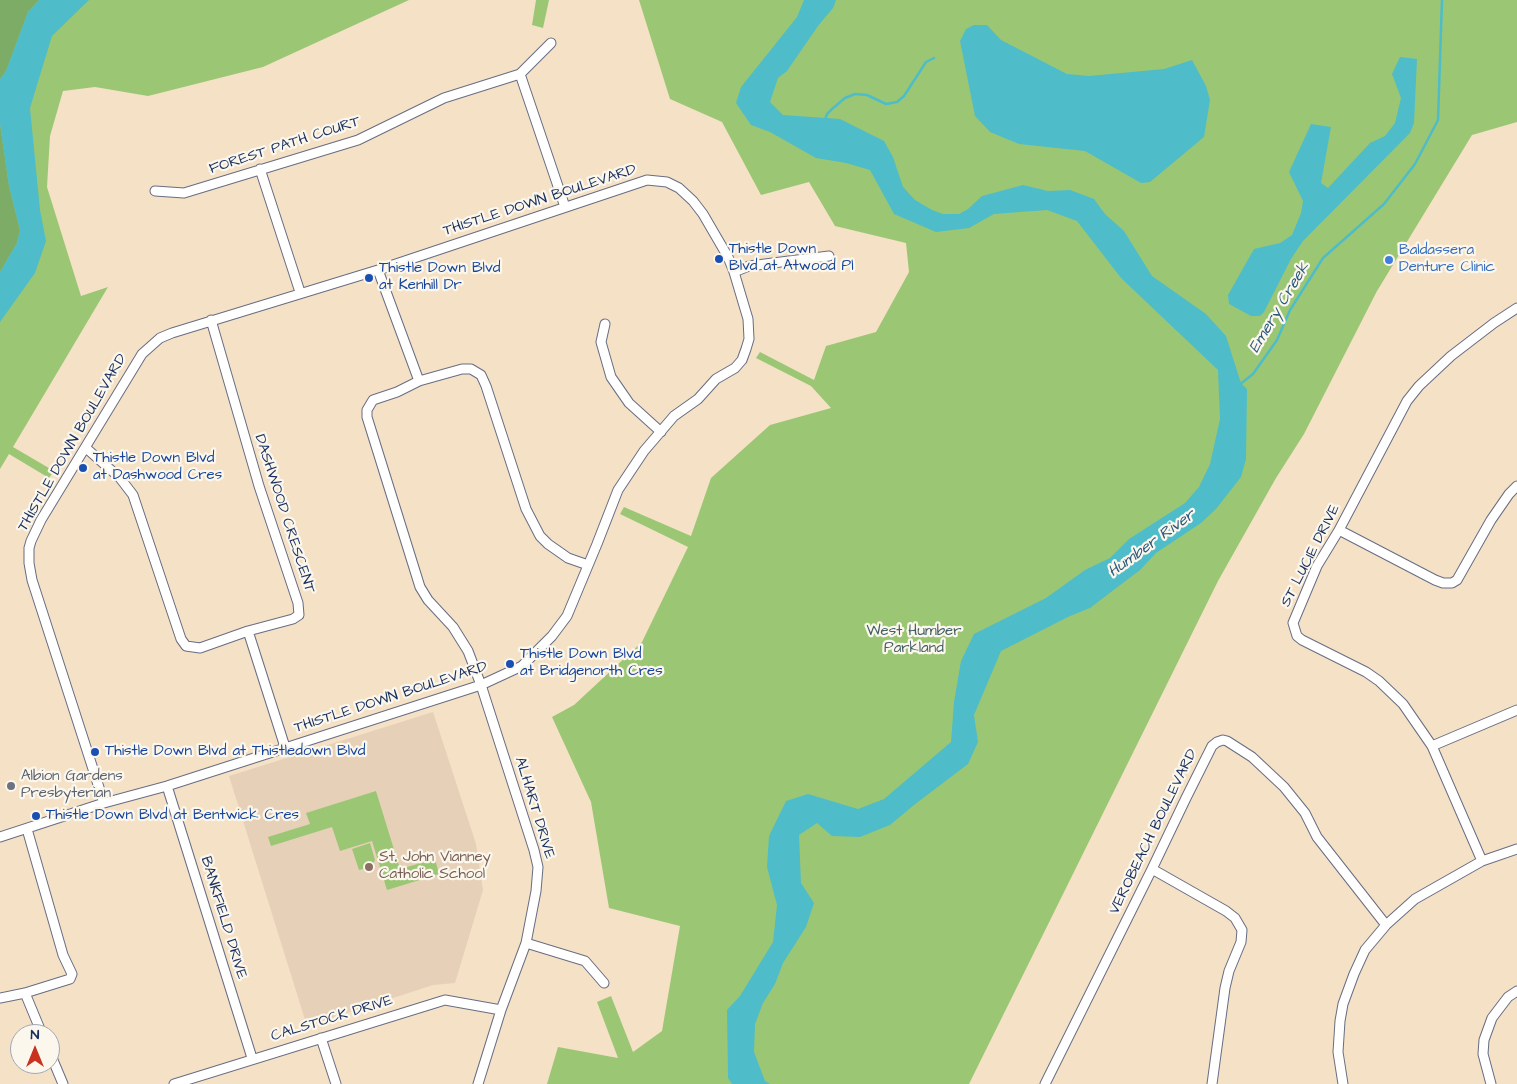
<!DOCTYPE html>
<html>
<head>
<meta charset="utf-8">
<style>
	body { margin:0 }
	#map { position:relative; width:1517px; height:1084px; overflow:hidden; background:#f5e1c6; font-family:"Architects Daughter",sans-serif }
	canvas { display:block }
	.north { position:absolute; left:10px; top:1024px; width:50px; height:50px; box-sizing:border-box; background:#fbf7ec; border:1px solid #a1a7b3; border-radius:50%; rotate:0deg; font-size:14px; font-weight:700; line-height:20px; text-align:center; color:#1b2f5e }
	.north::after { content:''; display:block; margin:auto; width:18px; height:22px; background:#c8321e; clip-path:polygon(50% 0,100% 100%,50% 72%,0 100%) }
</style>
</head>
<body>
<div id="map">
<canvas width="1517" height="1084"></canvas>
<div class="north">N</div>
</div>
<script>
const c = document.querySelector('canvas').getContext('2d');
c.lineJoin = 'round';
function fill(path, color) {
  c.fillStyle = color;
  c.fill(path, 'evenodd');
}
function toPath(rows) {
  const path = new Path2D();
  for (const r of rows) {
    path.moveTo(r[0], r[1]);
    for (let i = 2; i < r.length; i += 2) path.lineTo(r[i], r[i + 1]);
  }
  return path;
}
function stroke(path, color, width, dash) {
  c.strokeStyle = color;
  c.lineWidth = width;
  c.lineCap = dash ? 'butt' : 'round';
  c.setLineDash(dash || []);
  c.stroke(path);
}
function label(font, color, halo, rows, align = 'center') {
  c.font = font + ' "Architects Daughter",sans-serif';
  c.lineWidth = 4.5;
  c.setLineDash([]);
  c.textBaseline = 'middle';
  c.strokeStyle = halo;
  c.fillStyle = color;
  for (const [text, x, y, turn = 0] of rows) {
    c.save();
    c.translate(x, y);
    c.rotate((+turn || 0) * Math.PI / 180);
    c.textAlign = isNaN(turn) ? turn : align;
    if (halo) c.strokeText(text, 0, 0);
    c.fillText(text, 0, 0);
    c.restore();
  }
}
fill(toPath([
	[433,712,476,844,483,890,455,983,433,985,307,1026,229,776]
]), '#e6d0b7');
fill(toPath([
	[0,0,409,0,263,67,148,96,95,87,63,91,50,136,47,187,81,296,108,287,13,447,54,471,49,478,9,454,0,469],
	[536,0,549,0,543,28,532,25],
	[639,0,1517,0,1517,122,1472,135,1377,291,1304,434,1276,478,1218,581,969,1084,547,1084,558,1047,618,1058,597,1002,611,996,633,1052,662,1031,680,926,609,908,591,802,552,717,574,705,642,642,688,547,620,514,624,507,691,536,711,478,770,425,831,408,811,386,756,358,760,352,814,380,826,346,876,332,909,272,906,243,835,226,809,182,761,195,722,122,670,99],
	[376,791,400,869,435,859,439,874,387,890,372,841,340,851,332,827,271,846,268,837,310,824,306,813],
	[370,843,375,860,371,867,359,870,352,849]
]), '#9bc774');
fill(toPath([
	[0,0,39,0,28,12,6,71,0,79],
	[0,124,9,186,20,230,17,243,0,272]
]), '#7cac66');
fill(toPath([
	[39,0,89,0,52,36,30,108,40,210,46,241,35,273,0,322,0,272,17,243,20,230,9,186,0,124,0,79,6,71,28,12],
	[804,0,836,0,833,8,818,26,787,71,778,78,770,102,783,115,840,119,884,141,893,157,903,187,915,200,932,210,943,214,959,214,968,209,982,196,1023,185,1048,191,1070,190,1094,199,1105,214,1124,231,1152,276,1206,314,1226,336,1239,377,1241,383,1247,389,1246,459,1241,477,1216,509,1201,523,1156,553,1140,570,1090,608,1070,616,1001,651,974,715,978,742,968,764,914,805,890,825,860,837,832,836,817,823,799,835,801,883,814,903,806,927,783,963,775,984,763,1003,755,1024,754,1052,765,1081,770,1084,732,1084,728,1078,727,1010,740,996,773,942,777,905,767,867,769,836,786,801,808,794,858,809,884,799,951,742,954,702,961,661,974,634,1046,598,1085,570,1110,558,1129,539,1185,503,1199,487,1210,464,1220,419,1218,370,1121,278,1077,221,1047,210,994,214,969,228,936,232,894,214,870,170,846,163,816,158,770,132,751,125,736,103,741,87,797,17],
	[974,25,987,25,1001,40,1067,74,1089,76,1164,69,1192,60,1206,86,1210,100,1204,137,1150,182,1141,183,1085,151,1019,144,990,132,975,116,960,41,966,29],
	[1400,57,1417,59,1414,123,1410,133,1303,241,1291,259,1264,312,1260,316,1251,316,1229,304,1228,295,1254,249,1280,243,1292,235,1301,213,1303,201,1289,172,1311,124,1331,127,1321,183,1328,188,1370,143,1385,136,1395,123,1401,98,1392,74]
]), '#4fbcc9');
stroke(toPath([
	[825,120,827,114,832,109,845,98,855,94,867,95,886,104,897,102,904,96,926,62,934,58],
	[1239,385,1253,374,1277,340,1290,310,1323,258,1384,204,1415,164,1438,120,1442,0]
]), '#4fbcc9', 2.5);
const street = toPath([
	[520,74,565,207],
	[260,169,300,292],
	[155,191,184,193,358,140,444,98,520,74,551,43],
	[378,270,419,381],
	[734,272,749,266,829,256],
	[605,324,601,342,611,377,629,403,661,432],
	[86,448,120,478,133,495,181,639,186,646,200,648,248,631,293,619,299,615,298,603,259,486,211,320],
	[1339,530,1435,580,1443,583,1452,583,1457,580,1491,520,1509,494,1517,486],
	[248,631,285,747],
	[1432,746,1517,710],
	[167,786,252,1058],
	[0,837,104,803,167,786,481,685,522,666,552,636,567,616,597,544,618,490,644,451,674,416,698,399,716,379,735,368,742,360,746,349,749,339,748,319,734,272,728,257,703,214,693,201,679,188,667,182,647,180,378,270,172,333,160,338,142,354,41,520,31,541,29,548,29,563,32,580,104,803],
	[1482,861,1432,746,1403,704,1379,681,1366,672,1302,640,1297,636,1293,623,1317,566,1339,530,1407,401,1419,386,1451,356,1494,323,1517,308],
	[1152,869,1226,911,1235,918,1242,930,1241,942,1229,971,1225,988,1212,1084],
	[526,943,585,961,604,983],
	[25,993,42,1034],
	[0,998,25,993,70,979,72,974,63,955,27,829],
	[321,1038,336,1084],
	[50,1053,63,1084],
	[174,1084,445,1000,501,1010],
	[478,1084,501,1010,526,943,536,891,538,867,534,850,481,685,468,651,453,627,428,600,420,587,367,417,367,410,373,400,397,392,419,381,462,369,471,369,481,375,486,386,526,509,540,536,548,544,568,558,588,565],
	[1045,1084,1152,869,1186,798,1212,746,1217,742,1223,740,1227,741,1252,757,1284,787,1305,813,1317,837,1386,925],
	[1343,1084,1338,1052,1340,1021,1343,1004,1354,974,1365,950,1386,925,1415,899,1482,861,1517,849],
	[1491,1084,1483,1054,1484,1040,1492,1018,1508,997,1517,991]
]);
stroke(street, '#676d82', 11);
stroke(street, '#fff', 9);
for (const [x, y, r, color] of [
	[719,259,5,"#1a4fb4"],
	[1389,260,5,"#3f7fe0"],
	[369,278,5,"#1a4fb4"],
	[83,468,5,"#1a4fb4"],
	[510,664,5,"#1a4fb4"],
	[95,752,5,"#1a4fb4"],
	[11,786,5,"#6b7280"],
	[36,816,5,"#1a4fb4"],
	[369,867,5,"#8d6e63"]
]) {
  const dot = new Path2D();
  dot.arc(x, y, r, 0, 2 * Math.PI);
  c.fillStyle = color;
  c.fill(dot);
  stroke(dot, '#fbf7ec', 2);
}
label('15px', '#1b2f5e', '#fbf7ec', [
	["FOREST PATH COURT",285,146,-18],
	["THISTLE DOWN BOULEVARD",540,201,-18],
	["THISTLE DOWN BOULEVARD",73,443,-60],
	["DASHWOOD CRESCENT",284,514,72],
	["ST LUCIE DRIVE",1311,556,-63],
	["THISTLE DOWN BOULEVARD",391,698,-18],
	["ALHART DRIVE",534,808,73],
	["VEROBEACH BOULEVARD",1154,832,-64],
	["BANKFIELD DRIVE",223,918,73],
	["CALSTOCK DRIVE",332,1019,-17]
]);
label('15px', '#164399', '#fbf7ec', [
	["Thistle Down",729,250],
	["Blvd at Atwood Pl",729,267],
	["Thistle Down Blvd",379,269],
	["at Kenhill Dr",379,286],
	["Thistle Down Blvd",93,459],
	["at Dashwood Cres",93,476],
	["Thistle Down Blvd",520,655],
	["at Bridgenorth Cres",520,672],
	["Thistle Down Blvd at Thistledown Blvd",105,752],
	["Thistle Down Blvd at Bentwick Cres",46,816]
], 'left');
label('15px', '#366cbe', '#fbf7ec', [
	["Baldassera",1399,251],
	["Denture Clinic",1399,268]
], 'left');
label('15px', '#415d65', '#fbf7ec', [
	["West Humber",914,632],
	["Parkland",914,649]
]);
label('15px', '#5b616d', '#fbf7ec', [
	["Albion Gardens",21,777],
	["Presbyterian",21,794]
], 'left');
label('15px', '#785e54', '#fbf7ec', [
	["St. John Vianney",379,858],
	["Catholic School",379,875]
], 'left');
label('italic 16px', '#2b597e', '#fbf7ec', [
	["Emery Creek",1280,308,-59],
	["Humber River",1152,544,-36]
]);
</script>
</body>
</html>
